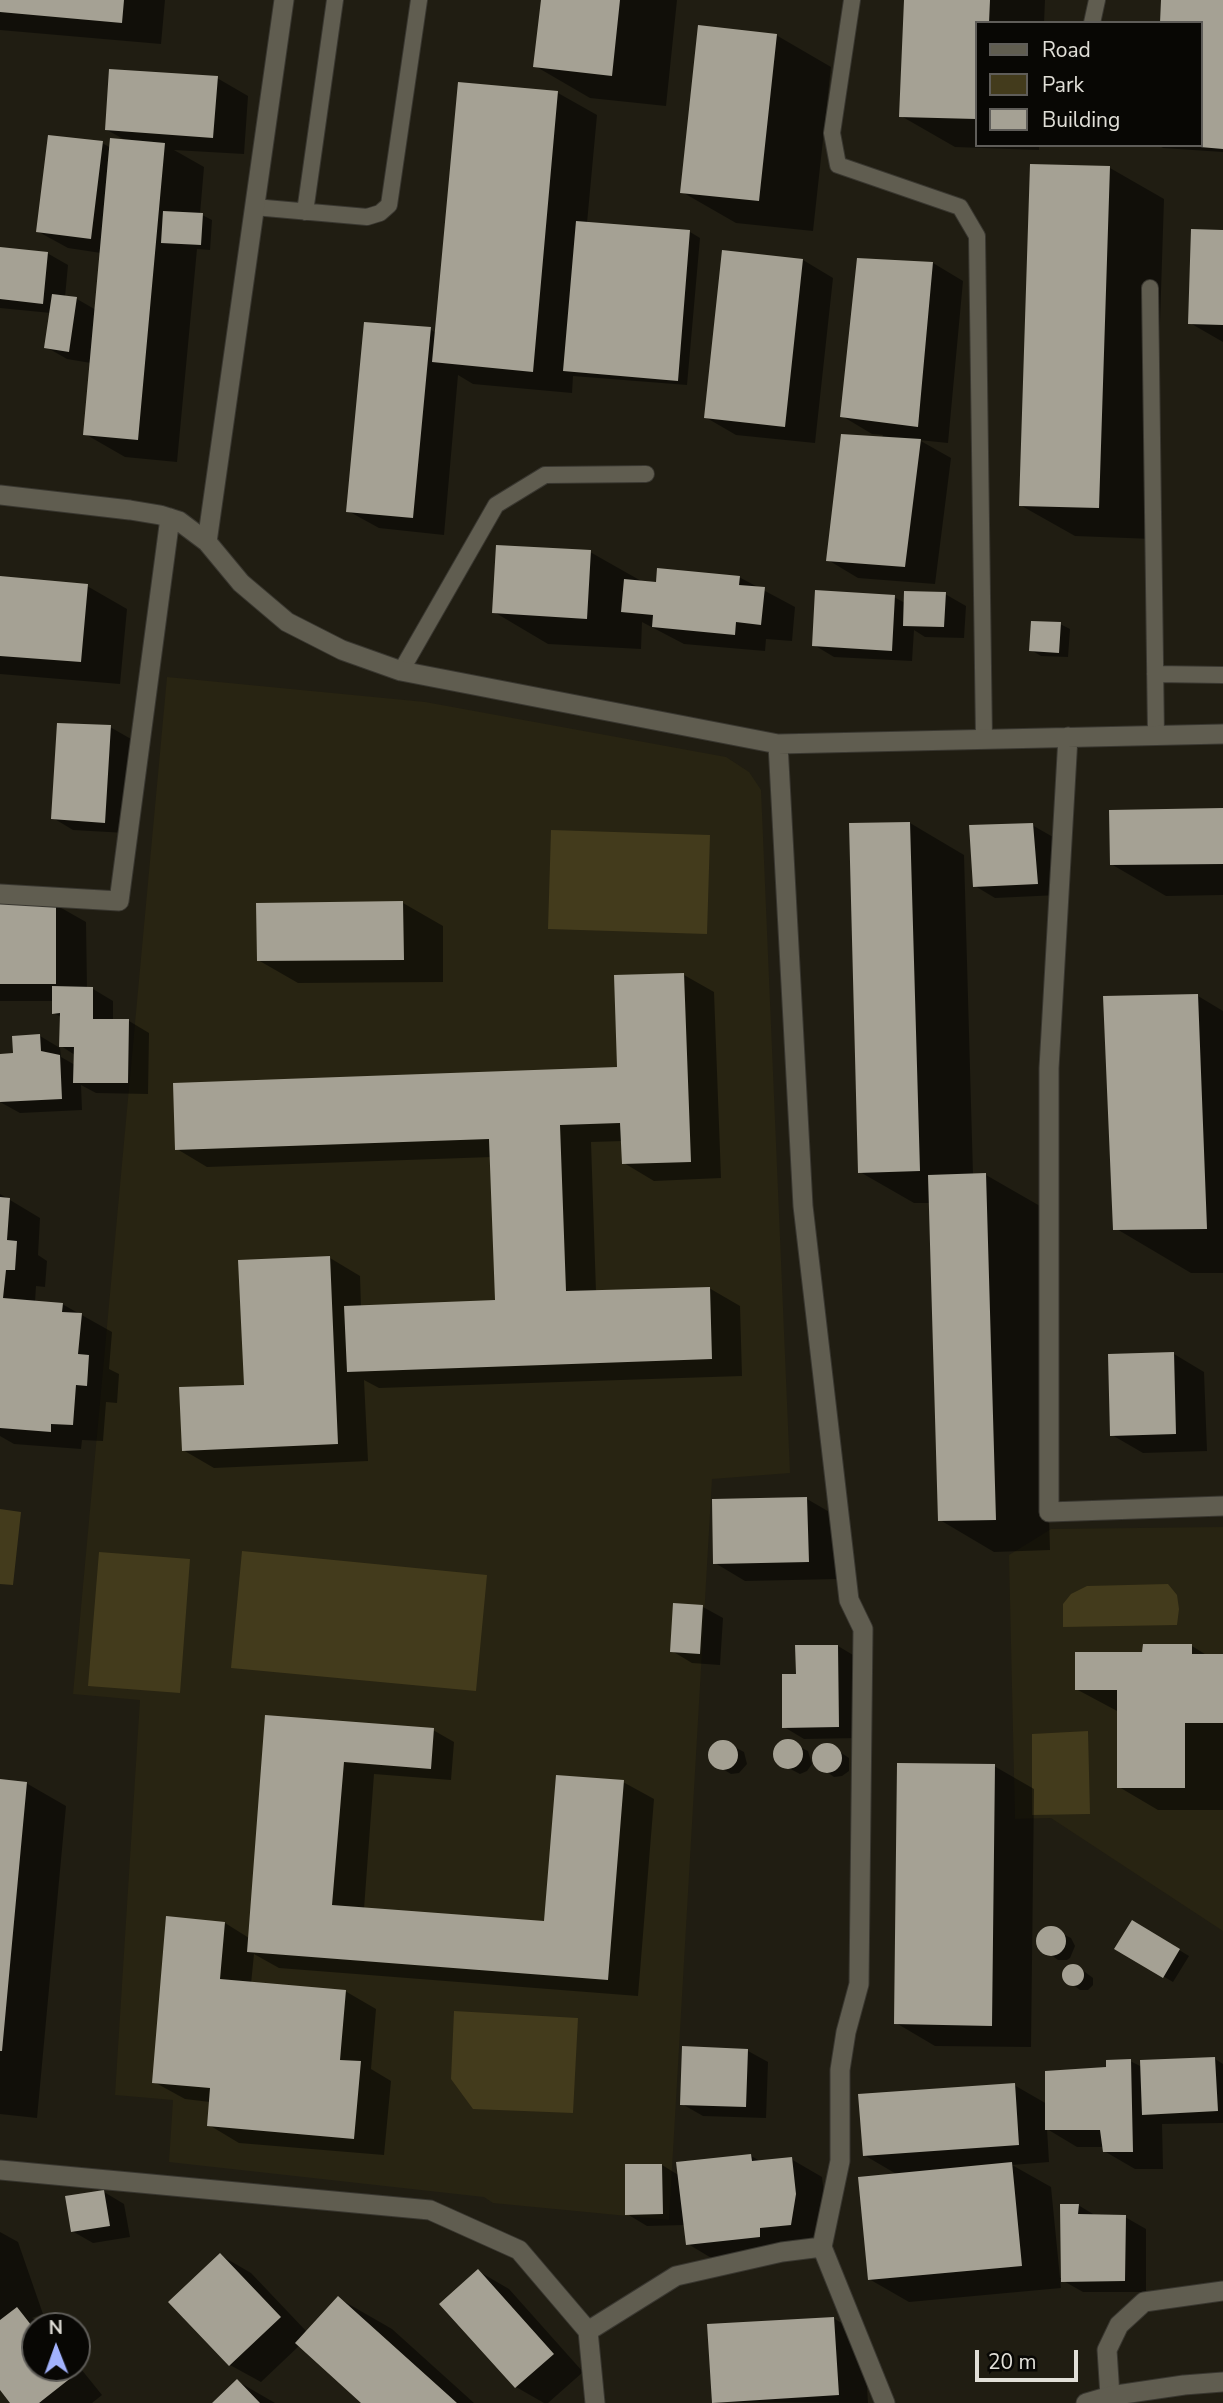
<!DOCTYPE html>
<html>
<head>
<meta charset="utf-8">
<style>
	body { margin:0 }
	#map { position:relative; width:1223px; height:2403px; overflow:hidden; background:#201d12; font-family:"Nunito Sans",sans-serif }
	canvas { display:block }
	.legend { position:absolute; left:975px; top:21px; width:228px; height:126px; box-sizing:border-box; background:#080704; border:2px solid #5f5d59; margin:0; padding:9px 12px; list-style:none; font-size:21px; color:#e1dfd8 }
	.legend li { display:flex; align-items:center; gap:14px; height:35px }
	.legend b { width:35px; border:2px solid #5f5d59 }
	.north { position:absolute; left:21px; top:2312px; width:70px; height:70px; box-sizing:border-box; background:#080704; border:2px solid #5f5d59; border-radius:50%; rotate:359deg; font-size:19px; font-weight:700; line-height:28px; text-align:center; color:#e1dfd8 }
	.north::after { content:''; display:block; margin:auto; width:24px; height:32px; background:#a2b2fd; clip-path:polygon(50% 0,100% 100%,50% 72%,0 100%) }
	.scale { position:absolute; left:975px; top:2350px; width:103px; height:32px; box-sizing:border-box; border:4px solid #e1dfd8; border-top:0; padding-left:9px; font-size:21px; line-height:24px; white-space:nowrap; color:#e1dfd8; -webkit-text-stroke:5px #080704; paint-order:stroke }
</style>
</head>
<body>
<div id="map">
<canvas width="1223" height="2403"></canvas>
<ul class="legend">
<li><b style="height:9px;background:#605d50"></b>Road</li>
<li><b style="height:19px;background:#433b1c"></b>Park</li>
<li><b style="height:19px;background:#a5a194"></b>Building</li>
</ul>
<div class="north">N</div>
<div class="scale">20 m</div>
</div>
<script>
const ctx = document.querySelector('canvas').getContext('2d');
ctx.lineJoin = 'round';
function fillPath(path, color) {
  ctx.fillStyle = color;
  ctx.fill(path, 'evenodd');
}
function poly(rows) {
  const path = new Path2D();
  for (const r of rows) {
    if (r.length === 3) {
      path.moveTo(r[0] + r[2], r[1]);
      path.arc(r[0], r[1], r[2], 0, 2 * Math.PI);
      continue;
    }
    path.moveTo(r[0], r[1]);
    for (let i = 2; i < r.length; i += 2) path.lineTo(r[i], r[i + 1]);
  }
  return path;
}
function strokePath(path, color, width, dash) {
  ctx.strokeStyle = color;
  ctx.lineWidth = width;
  ctx.lineCap = dash ? 'butt' : 'round';
  ctx.setLineDash(dash || []);
  ctx.stroke(path);
}
const built = poly([
	[167,677,425,702,726,757,749,772,761,790,790,1473,712,1479,669,2220,493,2203,484,2197,169,2162,173,2100,115,2095,140,1700,73,1694],
	[1223,1527,1223,1931,1051,1818,1015,1819,1009,1555,1051,1529]
]);
const green = poly([
	[551,830,710,835,707,934,548,929],
	[0,1509,21,1512,13,1585,0,1584],
	[242,1551,487,1575,476,1691,231,1668],
	[99,1552,190,1559,180,1693,88,1686],
	[1168,1584,1177,1595,1179,1609,1177,1625,1063,1627,1063,1604,1071,1594,1087,1586],
	[1088,1731,1090,1814,1032,1815,1032,1734],
	[454,2011,578,2018,573,2113,473,2109,451,2079]
]);
const shadow = poly([
	[0,0,165,0,161,44,0,30],
	[542,0,677,0,666,106,590,98,535,66],
	[906,0,1045,0,1044,23,976,23,976,145,1039,145,1039,150,955,147,901,116],
	[1163,0,1223,0,1223,152,1163,148,1158,145,1200,145,1200,23],
	[776,35,831,67,813,231,736,223,682,192],
	[217,78,248,96,244,154,174,150,204,167,200,214,212,220,210,250,197,249,177,462,125,457,85,434,91,363,67,359,46,347,51,313,0,308,0,249,47,253,68,265,65,297,77,299,96,310,101,253,68,248,37,231,102,143,111,148,127,141,107,130],
	[558,93,597,115,587,223,690,232,700,238,687,385,573,376,572,393,473,384,458,375,444,535,379,528,348,511,430,329,436,333],
	[1110,168,1164,199,1153,539,1075,536,1020,505],
	[1223,231,1223,342,1190,323],
	[803,260,833,278,815,443,736,435,705,417],
	[933,263,963,281,948,443,919,440,951,458,935,584,858,578,828,560,883,435,872,434,842,416],
	[590,552,643,582,657,584,739,577,795,607,792,641,766,639,765,651,684,644,642,622,641,649,548,644,494,612],
	[0,578,87,586,127,609,120,684,0,674],
	[945,594,966,606,964,638,925,637,914,630,912,661,834,657,814,645,894,597,905,603],
	[1060,624,1070,629,1068,657,1041,656,1031,650],
	[110,727,131,739,126,833,73,830,53,818],
	[1223,810,1223,895,1166,896,1111,864],
	[910,823,964,855,973,1175,986,1175,1040,1206,1050,1550,994,1552,940,1520,931,1203,914,1203,860,1172],
	[1032,825,1053,837,1058,895,995,898,975,886],
	[403,903,443,926,443,982,298,983,258,960],
	[0,905,56,905,86,922,87,989,93,989,113,1001,113,1021,129,1021,149,1033,148,1094,96,1093,81,1085,82,1110,20,1113,0,1102,0,1056,15,1055,40,1036,60,1048,61,1057,75,1065,75,1055,61,1046,61,1017,54,1013,54,1001,0,1001],
	[684,975,714,992,721,1178,654,1181,624,1163,623,1141,591,1142,596,1292,709,1288,740,1306,742,1376,379,1388,364,1380,368,1461,214,1468,183,1450,245,1386,330,1258,360,1276,361,1307,496,1302,492,1157,207,1167,177,1149,619,1069],
	[1198,996,1223,1011,1223,1273,1191,1273,1115,1228],
	[0,1194,40,1218,38,1255,47,1261,45,1287,36,1286,35,1302,62,1304,112,1332,109,1369,119,1374,117,1403,106,1402,103,1441,82,1440,81,1449,14,1444,0,1436],
	[1174,1354,1204,1372,1207,1451,1143,1453,1112,1435],
	[807,1499,838,1517,839,1579,745,1581,715,1563],
	[703,1607,723,1618,720,1665,692,1663,672,1651],
	[838,1646,858,1658,859,1738,804,1739,784,1727,798,1676],
	[1192,1646,1208,1656,1223,1656,1223,1810,1158,1810,1119,1787,1119,1712,1076,1689,1144,1654],
	[267,1717,433,1730,454,1742,451,1780,374,1774,364,1909,546,1923,623,1782,654,1799,638,1996,279,1968,254,1954,251,1984,345,1991,376,2009,371,2069,391,2081,384,2155,239,2143,209,2125,210,2102,185,2099,154,2082,225,1923,249,1938],
	[725,1742,744,1752,747,1764,739,1773,731,1774,713,1763,711,1750,716,1744],
	[789,1742,808,1751,812,1764,807,1771,800,1774,777,1762,775,1754,781,1743],
	[828,1744,849,1758,849,1771,842,1776,834,1777,814,1762,814,1753,820,1746],
	[994,1766,1034,1789,1031,2047,935,2046,896,2023],
	[0,1781,26,1783,66,1806,37,2118,0,2114],
	[1133,1922,1189,1956,1173,1982,1117,1949],
	[1052,1929,1071,1938,1075,1946,1070,1958,1067,1960,1058,1960,1038,1945,1038,1937,1044,1930],
	[1070,1966,1077,1966,1093,1978,1093,1985,1088,1990,1080,1990,1064,1978,1064,1971],
	[748,2051,768,2062,766,2118,703,2116,682,2104],
	[1215,2059,1223,2064,1223,2123,1162,2124,1163,2169,1135,2169,1104,2151,1104,2147,1077,2147,1047,2129,1049,2162,1012,2165,1051,2187,1060,2278,1062,2278,1078,2205,1098,2217,1125,2217,1146,2229,1146,2292,1083,2292,1060,2279,1061,2288,909,2302,869,2279,898,2175,864,2155,1014,2085,1047,2104,1108,2069,1130,2061,1142,2067],
	[751,2156,762,2162,791,2159,822,2177,826,2212,822,2241,718,2262,688,2244,685,2225,647,2226,627,2214,662,2165,680,2176],
	[104,2192,124,2204,130,2237,93,2243,72,2231],
	[0,2232,18,2242,43,2314,32,2318,46,2326,35,2326,35,2368,77,2368,77,2364,102,2395,92,2403,12,2403,0,2388],
	[220,2255,251,2273,307,2332,338,2298,392,2329,474,2403,364,2403,300,2345,261,2382,230,2365],
	[478,2271,509,2289,583,2372,548,2403,544,2403,516,2387,442,2304],
	[833,2318,864,2336,868,2403,713,2402],
	[237,2381,275,2403,214,2403]
]);
const building = poly([
	[0,0,124,0,122,23,0,12],
	[541,0,620,0,612,76,533,67],
	[904,0,990,0,989,23,976,23,976,119,899,117],
	[1161,0,1223,0,1223,149,1200,147,1200,23,1160,23],
	[698,25,777,34,759,201,680,193],
	[109,69,218,76,213,138,105,130],
	[458,82,558,91,533,372,432,362],
	[48,135,103,141,91,239,36,232],
	[110,138,165,143,138,440,83,435],
	[1030,164,1110,166,1099,508,1019,506],
	[163,211,203,213,201,245,161,243],
	[576,221,690,230,678,381,563,371],
	[1191,229,1223,230,1223,325,1188,324],
	[0,247,48,252,43,304,0,299],
	[722,250,803,259,785,427,704,418],
	[857,258,933,262,918,427,840,417],
	[52,294,77,297,69,352,44,348],
	[364,322,431,327,413,518,346,512],
	[841,434,921,439,905,567,826,561],
	[496,545,591,550,587,619,492,613],
	[657,568,740,576,739,585,765,587,761,625,736,622,735,635,652,627,653,615,621,612,624,579,656,582],
	[0,576,88,584,81,662,0,656],
	[815,590,895,595,892,651,812,646],
	[904,591,946,592,944,627,903,626],
	[1031,621,1061,622,1059,653,1029,651],
	[57,723,111,725,105,823,51,819],
	[1223,808,1223,864,1110,865,1109,810],
	[910,822,920,1171,858,1173,849,823],
	[1033,823,1038,884,973,887,969,825],
	[403,901,404,960,257,961,256,903],
	[0,903,56,903,56,984,0,984],
	[684,973,691,1162,622,1164,620,1123,560,1125,566,1291,710,1287,712,1359,347,1372,344,1306,495,1300,489,1139,175,1150,173,1083,617,1067,614,975],
	[52,986,93,987,93,1019,129,1019,128,1083,73,1083,74,1047,59,1047,60,1013,52,1014],
	[1198,994,1207,1229,1113,1230,1103,996],
	[40,1034,41,1051,60,1055,62,1099,0,1102,0,1054,13,1053,12,1036],
	[986,1173,996,1520,938,1521,928,1175],
	[0,1197,10,1198,7,1240,17,1241,15,1270,6,1270,3,1298,63,1303,62,1312,82,1313,78,1354,89,1355,87,1386,76,1385,73,1425,51,1424,51,1432,0,1428],
	[330,1256,338,1444,182,1451,179,1387,244,1385,238,1260],
	[1174,1352,1176,1434,1110,1436,1108,1354],
	[807,1497,809,1562,713,1564,712,1499],
	[673,1603,703,1605,700,1654,670,1652],
	[1143,1644,1192,1644,1192,1654,1223,1654,1223,1723,1185,1723,1185,1788,1117,1788,1117,1690,1075,1690,1075,1652,1142,1652],
	[795,1645,838,1645,839,1727,782,1728,782,1674,796,1674],
	[265,1715,434,1728,431,1769,344,1762,332,1905,544,1921,556,1775,624,1780,608,1980,247,1952],
	[788,1754,15],
	[723,1755,15],
	[827,1758,15],
	[897,1763,995,1764,992,2026,894,2024],
	[0,1779,27,1782,2,2051,0,2051],
	[166,1916,225,1922,220,1979,346,1990,340,2060,361,2061,354,2139,207,2126,210,2088,152,2083],
	[1132,1920,1180,1949,1163,1978,1114,1949],
	[1051,1941,15],
	[1073,1975,11],
	[682,2046,748,2049,746,2107,680,2105],
	[1215,2057,1218,2111,1142,2115,1140,2060],
	[1131,2059,1133,2152,1103,2152,1100,2130,1045,2130,1045,2071,1106,2067,1106,2060],
	[1015,2083,1019,2145,863,2156,858,2094],
	[751,2154,752,2161,792,2157,796,2194,791,2225,760,2228,760,2237,686,2245,676,2162],
	[1012,2162,1022,2266,868,2280,858,2177],
	[625,2164,662,2164,663,2214,625,2215],
	[104,2190,110,2226,71,2232,65,2196],
	[1060,2204,1079,2204,1078,2214,1126,2215,1125,2281,1061,2282],
	[220,2253,281,2317,229,2366,168,2302],
	[478,2269,554,2354,515,2388,439,2304],
	[338,2296,457,2403,361,2403,295,2343],
	[17,2307,35,2330,35,2368,65,2368,72,2377,39,2403,10,2403,0,2390,0,2320],
	[834,2317,839,2395,712,2403,707,2324],
	[237,2379,260,2403,212,2403]
]);
const service = poly([
	[852,0,832,133,838,165,960,207,977,236,984,739],
	[1092,23,1097,0],
	[254,207,367,217,380,213,389,205,419,0],
	[305,212,335,0],
	[1150,288,1156,736],
	[401,671,496,505,545,475,646,474],
	[1155,674,1223,675]
]);
const minor = poly([
	[0,495,130,510,160,515,179,521,207,542,241,583,287,622,342,650,401,671,778,744,1223,734],
	[207,542,284,0],
	[1068,737,1049,1068,1049,1512,1223,1506],
	[0,894,119,901,170,518],
	[0,2170,430,2210,519,2250,588,2331,595,2403],
	[822,2247,885,2403],
	[588,2331,676,2276,782,2252,822,2247,840,2161,840,2070,846,2032,859,1984,863,1629,849,1600,803,1206,778,744],
	[1110,2396,1107,2350,1119,2325,1144,2302,1223,2291]
]);
const secondary = poly([
	[1086,2403,1110,2396,1184,2385,1223,2382]
]);
fillPath(built, '#282412');
fillPath(green, '#433b1c');
fillPath(shadow, '#0007');
fillPath(building, '#a5a194');
strokePath(service, '#393730', 18);
strokePath(minor, '#393730', 21);
strokePath(secondary, '#393730', 21);
strokePath(service, '#605d50', 16);
strokePath(minor, '#605d50', 19);
strokePath(secondary, '#605d50', 19);
</script>
</body>
</html>
